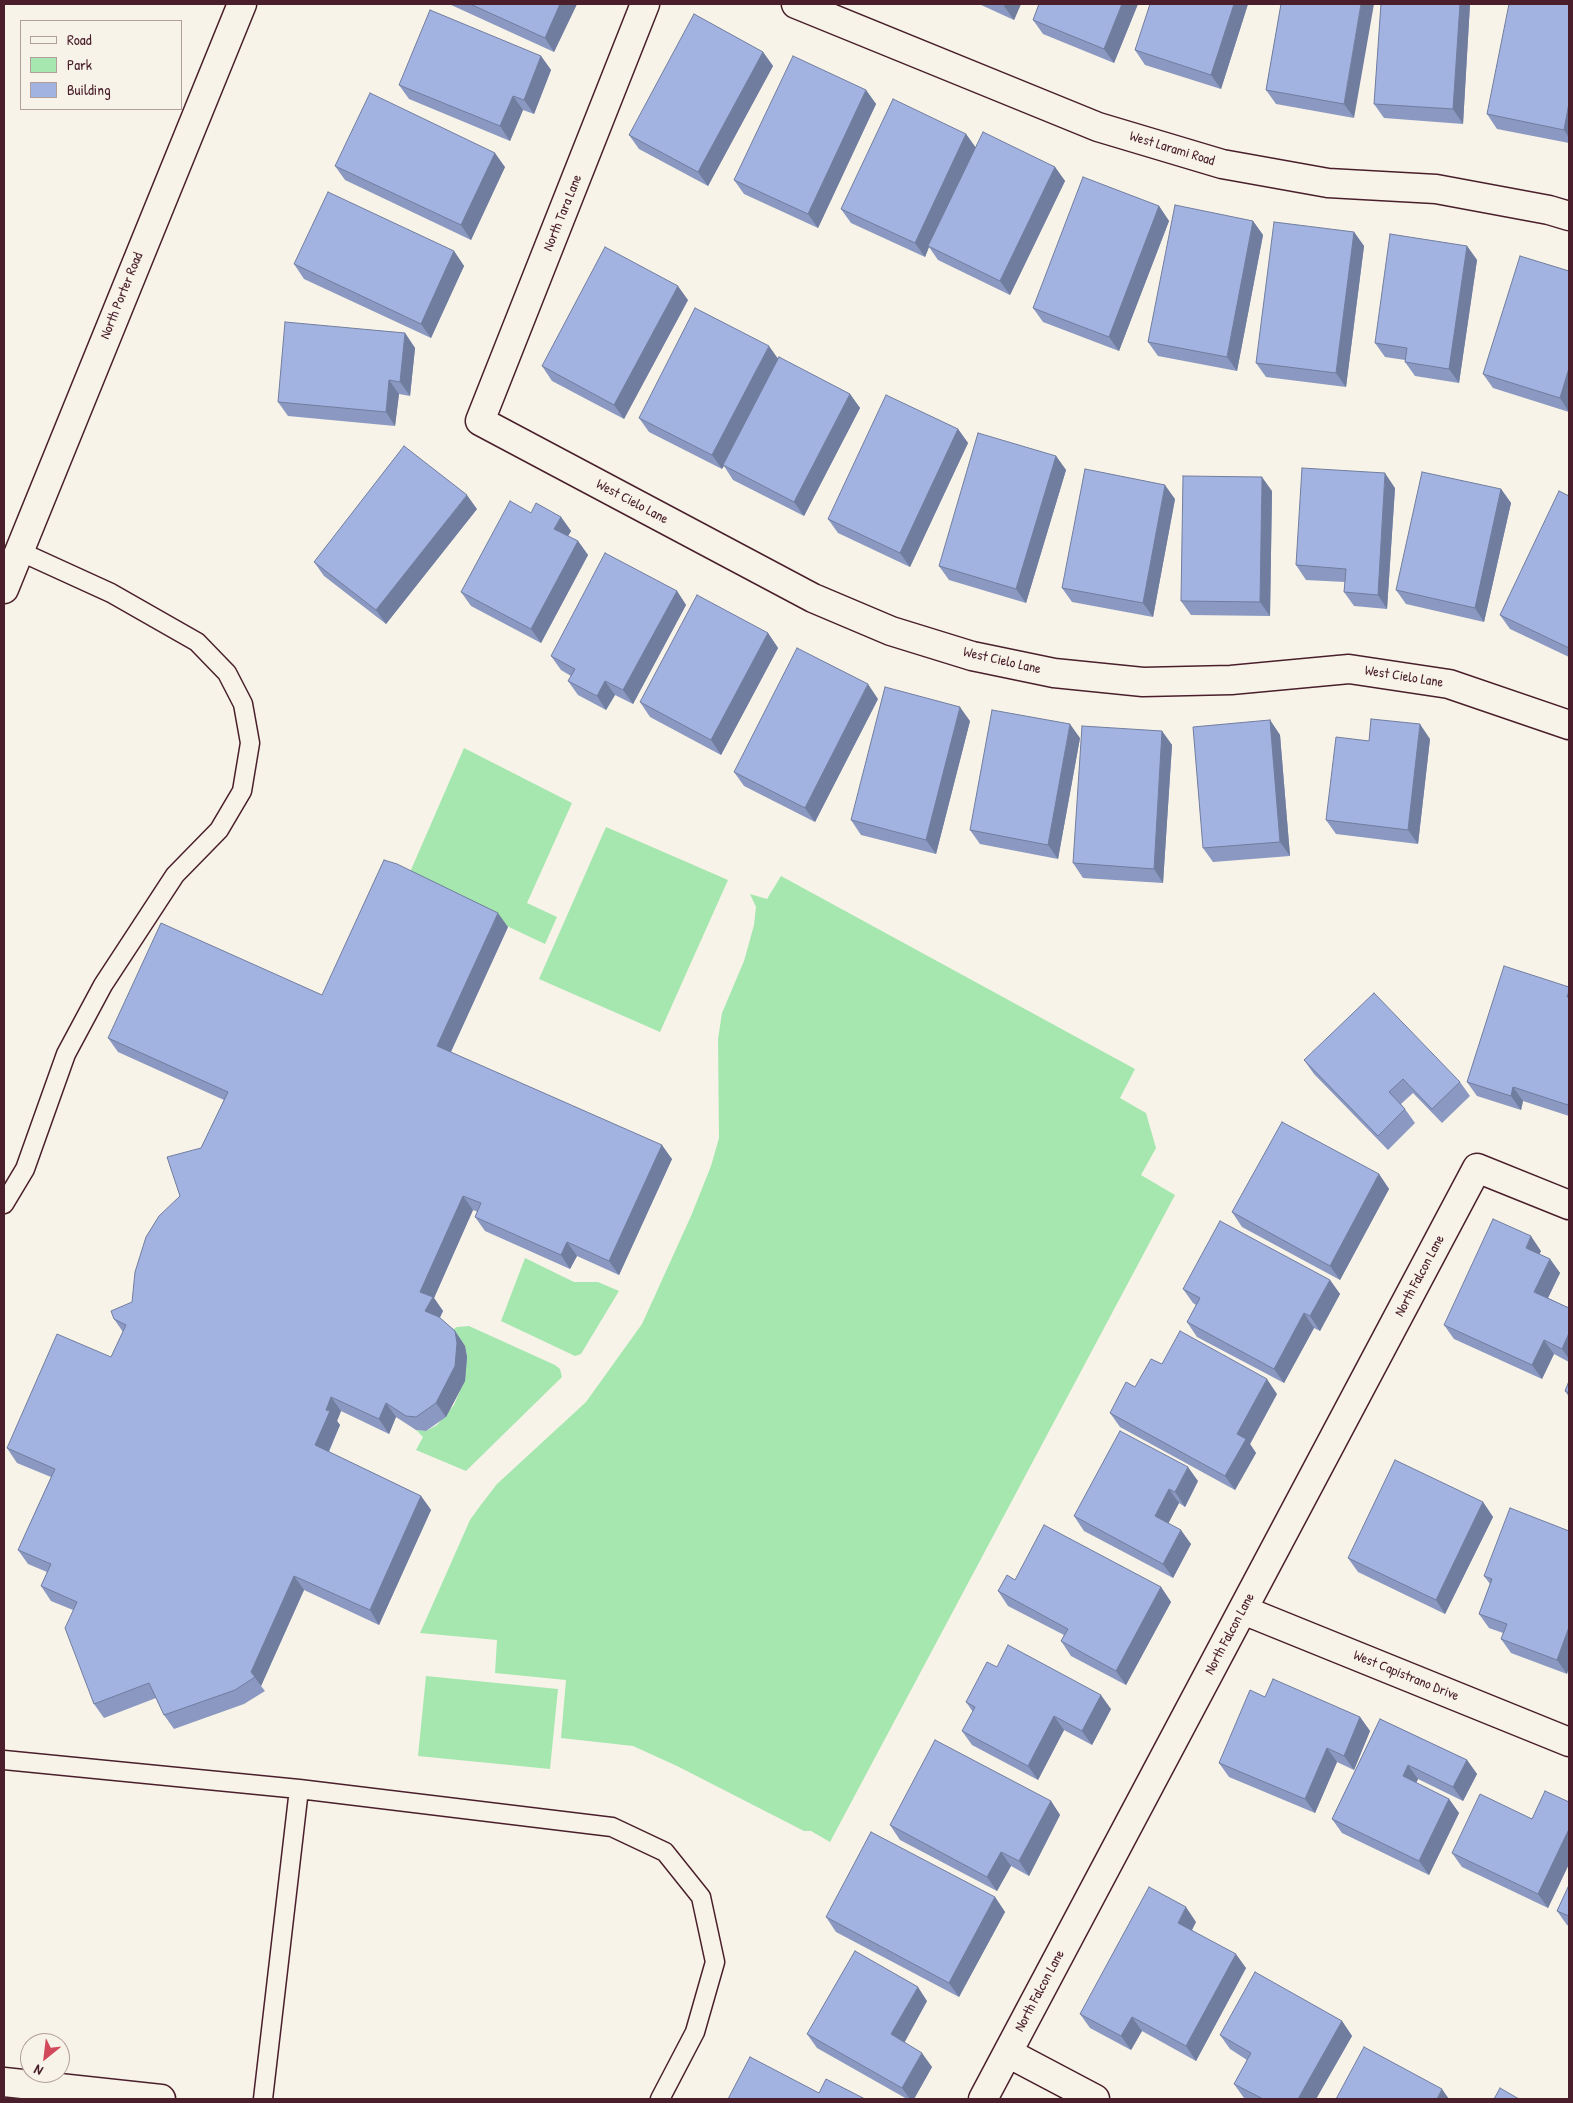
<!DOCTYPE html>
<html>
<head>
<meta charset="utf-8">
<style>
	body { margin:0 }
	#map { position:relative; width:1573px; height:2103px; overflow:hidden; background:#f7f3e8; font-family:"Patrick Hand",sans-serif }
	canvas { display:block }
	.frame { position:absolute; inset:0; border:5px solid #4a1f2b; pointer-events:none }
	.legend { position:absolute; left:20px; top:20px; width:162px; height:90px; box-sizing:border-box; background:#f7f3e8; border:1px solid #b29e9c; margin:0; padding:6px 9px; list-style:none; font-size:15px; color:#4a1f2b }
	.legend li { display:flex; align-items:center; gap:10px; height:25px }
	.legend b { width:25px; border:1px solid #b29e9c }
	.north { position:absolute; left:20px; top:2033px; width:50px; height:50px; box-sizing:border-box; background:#f7f3e8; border:1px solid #b29e9c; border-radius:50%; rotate:209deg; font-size:14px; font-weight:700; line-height:20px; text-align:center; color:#4a1f2b }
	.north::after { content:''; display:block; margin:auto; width:18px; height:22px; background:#d1495b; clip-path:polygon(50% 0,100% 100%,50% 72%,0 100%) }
</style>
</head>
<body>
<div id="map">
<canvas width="1573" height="2103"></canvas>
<div class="frame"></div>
<ul class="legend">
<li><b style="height:6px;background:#f7f3e8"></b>Road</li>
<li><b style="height:14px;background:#a6e7b0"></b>Park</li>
<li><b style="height:14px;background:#a2b2e1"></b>Building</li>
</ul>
<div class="north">N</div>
</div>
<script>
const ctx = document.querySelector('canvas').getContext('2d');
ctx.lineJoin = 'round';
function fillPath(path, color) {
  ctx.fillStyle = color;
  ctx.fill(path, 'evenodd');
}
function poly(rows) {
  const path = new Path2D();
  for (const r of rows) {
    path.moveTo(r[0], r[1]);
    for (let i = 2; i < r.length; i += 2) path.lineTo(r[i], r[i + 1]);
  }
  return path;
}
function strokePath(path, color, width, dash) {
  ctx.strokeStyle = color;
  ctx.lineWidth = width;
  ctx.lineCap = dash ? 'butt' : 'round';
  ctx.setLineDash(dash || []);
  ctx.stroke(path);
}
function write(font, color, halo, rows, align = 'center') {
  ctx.font = font + ' "Patrick Hand",sans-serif';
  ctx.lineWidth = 4;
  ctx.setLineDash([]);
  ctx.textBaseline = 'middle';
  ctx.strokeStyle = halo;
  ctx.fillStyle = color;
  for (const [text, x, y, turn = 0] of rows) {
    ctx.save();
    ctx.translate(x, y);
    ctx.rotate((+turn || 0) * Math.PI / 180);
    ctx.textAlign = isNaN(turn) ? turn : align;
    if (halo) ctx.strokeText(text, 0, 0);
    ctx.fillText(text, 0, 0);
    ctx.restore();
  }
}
const green = poly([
	[464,748,572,803,527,903,557,917,545,944,407,879],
	[606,827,728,880,660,1032,539,979],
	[781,876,1135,1069,1120,1098,1146,1113,1156,1148,1141,1175,1175,1195,830,1842,811,1831,804,1831,677,1766,633,1746,561,1738,566,1680,495,1673,497,1640,420,1633,470,1520,480,1506,497,1484,586,1402,642,1324,691,1216,711,1166,719,1138,718,1039,722,1013,744,961,754,925,756,907,750,894,767,899],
	[525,1258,574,1282,598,1282,619,1291,581,1354,575,1356,501,1321],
	[469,1326,555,1365,560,1369,562,1377,466,1471,416,1450,423,1437,416,1430,426,1431,437,1425,454,1405,464,1381,467,1357,465,1346,449,1332,457,1327],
	[426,1676,558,1689,550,1769,418,1756]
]);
const service = poly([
	[4,1204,25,1169,66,1054,103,985,175,875,219,830,242,791,250,743,243,704,227,673,197,642,111,593,19,551],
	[4,1760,299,1789,612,1827,665,1852,701,1897,715,1962,695,2032,660,2099],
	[263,2099,299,1789]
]);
const minor = poly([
	[645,4,480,421,813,598,891,631,972,656,1054,673,1143,682,1231,680,1349,669,1449,684,1569,725],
	[796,4,1098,127,1222,164,1328,183,1436,189,1549,210,1569,216],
	[1243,1610,1569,1742],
	[1008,2053,1095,2099],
	[4,2082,161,2099],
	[983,2099,1477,1168,1569,1205]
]);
const tertiary = poly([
	[4,589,242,4]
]);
const wall = poly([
	[449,4,577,4,554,52],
	[979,4,1021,4,1014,20],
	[1039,4,1138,4,1114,63,1043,34,1033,20],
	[1248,4,1221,89,1145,65,1135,50],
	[1281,4,1354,118,1276,104,1266,90],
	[1381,4,1470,4,1463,124,1384,118,1374,104],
	[1569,4,1569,143,1497,129,1487,114],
	[763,52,773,66,708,186,639,149,629,135],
	[541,56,551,70,534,114,523,110,510,141,409,99,399,85],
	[866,90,876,104,818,228,744,194,734,180],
	[966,134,976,148,1055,167,1065,181,1010,295,938,260,929,247,925,257,851,223,841,209],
	[335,166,505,167,471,240,345,180],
	[1159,206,1169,221,1119,351,1043,322,1033,308],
	[1253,221,1263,235,1237,371,1158,356,1148,342],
	[1354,232,1364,246,1346,387,1266,377,1256,363],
	[1467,246,1477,260,1459,383,1415,376,1405,362,1405,360,1385,357,1375,343],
	[454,251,464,266,431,338,304,279,294,264],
	[1569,271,1569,412,1493,388,1483,374],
	[688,300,624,419,552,381,542,366],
	[405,333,415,348,410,396,399,394,395,426,288,416,278,402],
	[778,359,850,394,860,408,804,516,733,480,724,466,722,469,649,432,639,418],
	[958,429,968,443,910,567,838,533,828,519],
	[1056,456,1066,470,1026,603,949,580,939,566],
	[1395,488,1387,609,1354,606,1344,592,1345,582,1306,580,1296,565],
	[1501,489,1511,503,1484,622,1406,604,1396,590],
	[1272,491,1270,616,1191,615,1181,601],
	[1569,496,1569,657,1510,629,1500,615],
	[1175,499,1153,617,1072,602,1062,588],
	[477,509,386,624,324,576,314,562],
	[531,513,561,517,571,531,568,536,578,541,588,555,541,643,471,606,461,592],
	[677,591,686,605,633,704,615,695,606,710,578,695,568,681,571,676,561,670,551,656],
	[768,633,778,648,721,755,650,717,640,702],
	[878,699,815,822,744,786,734,772],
	[1270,720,1280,735,1290,856,1213,862,1203,848],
	[970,721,936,854,861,835,851,820],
	[1162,731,1172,745,1163,883,1083,878,1073,863],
	[1080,738,1058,859,980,844,970,830],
	[1430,739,1418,844,1336,834,1326,820,1369,741],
	[508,927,451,1052,672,1159,619,1275,577,1256,570,1269,485,1231,475,1217,478,1212,473,1210,434,1298,443,1311,440,1318,455,1331,465,1346,467,1357,465,1381,446,1417,426,1431,416,1430,396,1417,389,1434,341,1411,337,1421,340,1425,329,1452,421,1496,431,1510,379,1625,304,1590,261,1686,265,1691,244,1704,174,1729,164,1715,156,1698,104,1718,94,1704,73,1610,51,1601,41,1586,47,1572,28,1564,18,1550,51,1477,17,1463,7,1448,111,1357,123,1332,114,1319,132,1302,201,1148,224,1100,118,1052,108,1038,322,995],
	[1569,987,1569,1116,1523,1101,1521,1110,1477,1096,1467,1082],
	[1304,1060,1460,1082,1470,1096,1442,1123,1413,1093,1401,1104,1405,1109,1415,1123,1388,1150,1314,1074],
	[1379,1174,1389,1189,1340,1280,1242,1227,1232,1212],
	[1541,1251,1539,1254,1550,1259,1560,1273,1548,1298,1569,1308,1569,1362,1554,1354,1542,1379,1454,1339,1444,1325],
	[1330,1280,1340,1294,1320,1331,1314,1328,1284,1383,1197,1337,1187,1322,1196,1305,1193,1303,1183,1289],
	[1162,1364,1277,1394,1250,1444,1256,1453,1235,1490,1120,1427,1110,1413,1135,1387],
	[1569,1381,1569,1397,1565,1391],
	[1198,1481,1185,1507,1179,1503,1168,1523,1191,1544,1173,1578,1084,1531,1074,1516],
	[1483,1502,1493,1517,1445,1614,1358,1572,1348,1558],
	[1569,1531,1569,1667,1567,1674,1511,1653,1501,1639,1503,1633,1489,1628,1479,1614,1490,1584,1484,1576],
	[1015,1580,1161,1587,1171,1602,1126,1685,1071,1656,1061,1641,1064,1635,1008,1606,998,1591],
	[997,1667,1111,1709,1092,1745,1064,1730,1038,1780,972,1745,962,1731,973,1712,966,1702],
	[1265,1697,1360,1717,1370,1731,1354,1770,1337,1762,1315,1813,1229,1777,1219,1763],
	[1380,1719,1467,1760,1477,1774,1463,1801,1418,1779,1416,1783,1449,1799,1459,1813,1429,1875,1342,1833,1332,1819],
	[1051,1801,1060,1815,1029,1876,1011,1866,997,1891,900,1840,890,1825],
	[1569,1802,1569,1864,1548,1908,1462,1867,1452,1853],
	[1569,1885,1569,1926,1567,1925,1557,1911],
	[995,1897,1005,1912,959,1997,836,1932,826,1917],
	[1196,1922,1192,1930,1246,1968,1196,2061,1142,2031,1131,2050,1090,2028,1080,2014],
	[927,2001,904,2042,932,2067,914,2099,907,2099,817,2048,807,2034],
	[1342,2021,1352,2036,1316,2099,1247,2099,1244,2098,1234,2084,1247,2060,1230,2049,1220,2035]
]);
const shadedWall = poly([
	[560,4,577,4,554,52,545,38],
	[1005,4,1021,4,1014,20,1004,6],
	[1122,4,1138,4,1114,63,1104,49],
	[1234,4,1248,4,1221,89,1211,75],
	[1361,4,1374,4,1354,118,1344,104],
	[1460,4,1470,4,1463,124,1453,109],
	[763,52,773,66,708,186,698,172],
	[541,56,551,70,534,114,524,100],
	[866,90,876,104,818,228,808,214],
	[513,96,523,110,510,141,500,126],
	[1569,103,1569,138,1564,130],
	[966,134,976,148,928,246,929,247,925,257,915,243],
	[495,153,505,167,471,240,461,225],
	[1055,167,1065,181,1010,295,1000,281],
	[1159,206,1169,221,1119,351,1109,337],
	[1253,221,1263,235,1237,371,1227,357],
	[1354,232,1364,246,1346,387,1336,373],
	[1467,246,1477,260,1459,383,1449,369],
	[454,251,464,266,431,338,421,324],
	[678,286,688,300,624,419,614,405],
	[405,333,415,348,410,396,400,382],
	[769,346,779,360,722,469,712,455],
	[1569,368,1569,412,1560,398],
	[389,380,399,394,395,426,386,412],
	[850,394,860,408,804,516,794,502],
	[958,429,968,443,910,567,900,553],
	[1056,456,1066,470,1026,603,1016,589],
	[1385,473,1395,488,1387,609,1378,595],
	[1262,477,1272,491,1270,616,1260,602],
	[1165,485,1175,499,1153,617,1143,603],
	[1501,489,1511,503,1484,622,1475,608],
	[467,495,477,509,386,624,376,610],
	[561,517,571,531,564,543,554,529],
	[578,541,588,555,541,643,531,629],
	[677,591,686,605,633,704,623,690],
	[768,633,778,648,721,755,711,740],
	[605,681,615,695,606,710,597,696],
	[868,684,878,699,815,822,805,808],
	[960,707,970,721,936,854,926,840],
	[1270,720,1280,735,1290,856,1280,842],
	[1070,724,1080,738,1058,859,1048,845],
	[1420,724,1430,739,1418,844,1408,830],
	[1162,731,1172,745,1163,883,1154,869],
	[498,913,508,927,447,1060,437,1046],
	[1513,1087,1523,1101,1521,1110,1511,1096],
	[662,1145,672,1159,619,1275,609,1261],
	[1379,1174,1389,1189,1340,1280,1330,1266],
	[463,1196,473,1210,434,1298,443,1311,435,1326,425,1311,420,1292],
	[1531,1236,1541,1251,1536,1262,1526,1248],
	[567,1242,577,1256,570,1269,561,1255],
	[1550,1259,1560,1273,1544,1306,1534,1292],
	[1330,1280,1340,1294,1320,1331,1310,1316],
	[1304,1313,1314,1328,1284,1383,1274,1369],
	[455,1331,465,1346,467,1357,465,1381,446,1417,436,1403],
	[1569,1333,1569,1359,1562,1349],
	[1544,1340,1554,1354,1542,1379,1532,1365],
	[1267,1379,1277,1394,1250,1444,1256,1453,1235,1490,1225,1476,1237,1434],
	[331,1397,341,1411,337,1421,340,1425,325,1459,315,1445,326,1410],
	[386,1403,396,1417,389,1434,379,1419],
	[1188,1467,1198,1481,1185,1507,1175,1492],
	[1169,1489,1179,1503,1165,1530,1155,1516],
	[421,1496,431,1510,379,1625,370,1610],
	[1483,1502,1493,1517,1445,1614,1436,1600],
	[1181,1530,1191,1544,1173,1578,1163,1564],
	[294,1576,304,1590,261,1686,251,1672],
	[1161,1587,1171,1602,1126,1685,1116,1671],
	[1569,1627,1569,1667,1567,1674,1557,1660],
	[1101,1695,1111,1709,1092,1745,1082,1731],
	[1054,1716,1064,1730,1038,1780,1028,1766],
	[1360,1717,1370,1731,1354,1770,1344,1756],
	[1327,1748,1337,1762,1315,1813,1305,1799],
	[1467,1760,1477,1774,1463,1801,1453,1787],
	[1408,1765,1418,1779,1413,1790,1403,1776],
	[1449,1799,1459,1813,1429,1875,1419,1861],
	[1051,1801,1060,1815,1029,1876,1019,1861],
	[1569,1829,1569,1864,1548,1908,1538,1894],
	[1001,1852,1011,1866,997,1891,987,1877],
	[995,1897,1005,1912,959,1997,949,1983],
	[1186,1907,1196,1922,1188,1937,1178,1923],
	[1236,1954,1246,1968,1196,2061,1186,2046],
	[918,1987,927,2001,901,2049,891,2034],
	[1132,2017,1142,2031,1131,2050,1121,2036],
	[1342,2021,1352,2036,1316,2099,1298,2099],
	[922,2053,932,2067,914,2099,910,2099,902,2088],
	[1442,2089,1449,2099,1437,2099]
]);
const building = poly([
	[470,4,560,4,545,38,470,4],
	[1039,4,1122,4,1104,49,1033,20,1039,4],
	[1150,4,1234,4,1211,75,1135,50,1150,4],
	[1281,4,1361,4,1344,104,1266,90,1281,4],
	[1381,4,1460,4,1453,109,1374,104,1381,4],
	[1509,4,1569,4,1569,103,1564,130,1487,114,1509,4],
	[430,10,541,56,524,100,513,96,500,126,399,85,430,10],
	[694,14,763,52,698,172,629,135,694,14],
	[793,56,866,90,808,214,734,180,793,56],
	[370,93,495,153,461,225,335,166,370,93],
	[893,99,966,134,915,243,841,209,893,99],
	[983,132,1055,167,1000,281,928,246,983,132],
	[1083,177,1159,206,1109,337,1033,308,1083,177],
	[328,192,454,251,421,324,294,264,328,192],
	[1175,205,1253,221,1227,357,1148,342,1175,205],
	[1274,222,1354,232,1336,373,1256,363,1274,222],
	[1390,234,1467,246,1449,369,1405,362,1407,348,1375,343,1390,234],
	[605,247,678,286,614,405,542,366,605,247],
	[1520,256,1569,271,1569,368,1560,398,1483,374,1520,256],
	[695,308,769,346,712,455,639,418,695,308],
	[285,322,405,333,400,382,389,380,386,412,278,402,285,322],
	[779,357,850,394,794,502,723,465,779,357],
	[886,395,958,429,900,553,828,519,886,395],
	[978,433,1056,456,1016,589,939,566,978,433],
	[404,446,467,495,376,610,314,562,404,446],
	[1302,468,1385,473,1378,595,1344,592,1346,569,1296,565,1302,468],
	[1085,469,1165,485,1143,603,1062,588,1085,469],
	[1422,472,1501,489,1475,608,1396,590,1422,472],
	[1183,476,1262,477,1260,602,1181,601,1183,476],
	[1559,491,1569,496,1569,648,1500,615,1559,491],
	[510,501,531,513,536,503,561,517,554,529,578,541,531,629,461,592,510,501],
	[605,553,677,591,623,690,605,681,597,696,568,681,575,669,551,656,605,553],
	[697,595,768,633,711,740,640,702,697,595],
	[797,648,868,684,805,808,734,772,797,648],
	[885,687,960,707,926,840,851,820,885,687],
	[992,710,1070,724,1048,845,970,830,992,710],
	[1371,719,1420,724,1408,830,1326,820,1336,737,1369,741,1371,719],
	[1270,720,1280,842,1203,848,1193,727,1270,720],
	[1082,726,1162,731,1154,869,1073,863,1082,726],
	[384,860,397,864,498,913,437,1046,662,1145,609,1261,567,1242,561,1255,475,1217,481,1203,463,1196,420,1292,433,1297,425,1311,439,1317,455,1331,457,1343,455,1366,436,1403,416,1417,406,1416,386,1403,379,1419,331,1397,326,1410,330,1411,315,1445,421,1496,370,1610,294,1576,251,1672,255,1677,235,1690,164,1715,149,1683,94,1704,65,1628,77,1602,41,1586,51,1564,18,1550,55,1469,7,1448,57,1334,111,1357,126,1325,114,1319,111,1311,132,1302,135,1272,146,1237,159,1216,180,1196,167,1157,201,1148,228,1092,108,1038,161,923,322,995,384,860],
	[1504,966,1569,987,1569,991,1567,997,1569,997,1569,1100,1568,1105,1513,1087,1511,1096,1467,1082,1504,966],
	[1374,993,1460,1082,1432,1109,1403,1079,1389,1092,1405,1109,1378,1136,1304,1060,1374,993],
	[1282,1122,1379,1174,1330,1266,1232,1212,1282,1122],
	[1493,1219,1531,1236,1526,1248,1550,1259,1534,1292,1569,1308,1569,1333,1562,1349,1544,1340,1532,1365,1444,1325,1493,1219],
	[1220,1221,1330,1280,1310,1316,1304,1313,1274,1369,1187,1322,1200,1298,1183,1289,1220,1221],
	[1180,1331,1267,1379,1237,1434,1246,1439,1225,1476,1110,1413,1126,1382,1135,1387,1151,1359,1162,1364,1180,1331],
	[1569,1381,1569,1393,1565,1391,1569,1381],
	[1120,1431,1188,1467,1175,1492,1169,1489,1155,1516,1181,1530,1163,1564,1074,1516,1120,1431],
	[1395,1460,1483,1502,1436,1600,1348,1558,1395,1460],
	[1510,1508,1569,1531,1569,1627,1557,1660,1501,1639,1507,1624,1479,1614,1492,1579,1484,1576,1510,1508],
	[1044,1525,1161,1587,1116,1671,1061,1641,1068,1629,998,1591,1007,1575,1015,1580,1044,1525],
	[1008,1645,1101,1695,1082,1731,1054,1716,1028,1766,962,1731,975,1707,966,1702,987,1662,997,1667,1008,1645],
	[1273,1679,1360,1717,1344,1756,1327,1748,1305,1799,1219,1763,1250,1690,1265,1697,1273,1679],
	[1380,1719,1467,1760,1453,1787,1408,1765,1403,1776,1449,1799,1419,1861,1332,1819,1380,1719],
	[935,1740,1051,1801,1019,1861,1001,1852,987,1877,890,1825,935,1740],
	[1545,1791,1569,1802,1569,1829,1538,1894,1452,1853,1480,1794,1532,1819,1545,1791],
	[871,1832,995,1897,949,1983,826,1917,871,1832],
	[1569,1885,1569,1916,1557,1911,1569,1885],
	[1149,1887,1186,1907,1178,1923,1236,1954,1186,2046,1132,2017,1121,2036,1080,2014,1149,1887],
	[855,1951,918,1987,891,2034,922,2053,902,2088,807,2034,855,1951],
	[1255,1972,1342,2021,1298,2099,1263,2099,1234,2084,1251,2053,1220,2035,1255,1972],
	[1364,2047,1442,2089,1437,2099,1336,2099,1364,2047],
	[750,2057,819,2093,826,2079,865,2099,728,2099,750,2057],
	[1500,2088,1519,2099,1494,2099,1500,2088]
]);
const streetNames = [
	["West Larami Road",1172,149,17],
	["North Tara Lane",563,213,-68],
	["North Porter Road",122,296,-68],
	["West Cielo Lane",632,502,28],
	["West Cielo Lane",1002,661,13],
	["West Cielo Lane",1404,677,9],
	["North Falcon Lane",1420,1276,-62],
	["North Falcon Lane",1230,1634,-62],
	["West Capistrano Drive",1406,1676,22],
	["North Falcon Lane",1040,1991,-62]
];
fillPath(green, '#a6e7b0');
strokePath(service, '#4a1f2b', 21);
strokePath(minor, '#4a1f2b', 31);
strokePath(tertiary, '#4a1f2b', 31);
strokePath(service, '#f7f3e8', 18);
strokePath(minor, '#f7f3e8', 28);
strokePath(tertiary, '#f7f3e8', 28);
fillPath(wall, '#8b99c2');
fillPath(shadedWall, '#717d9e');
fillPath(building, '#a2b2e1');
strokePath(building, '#717d9e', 1);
write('14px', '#4a1f2b', '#f7f3e8', streetNames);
</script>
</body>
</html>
